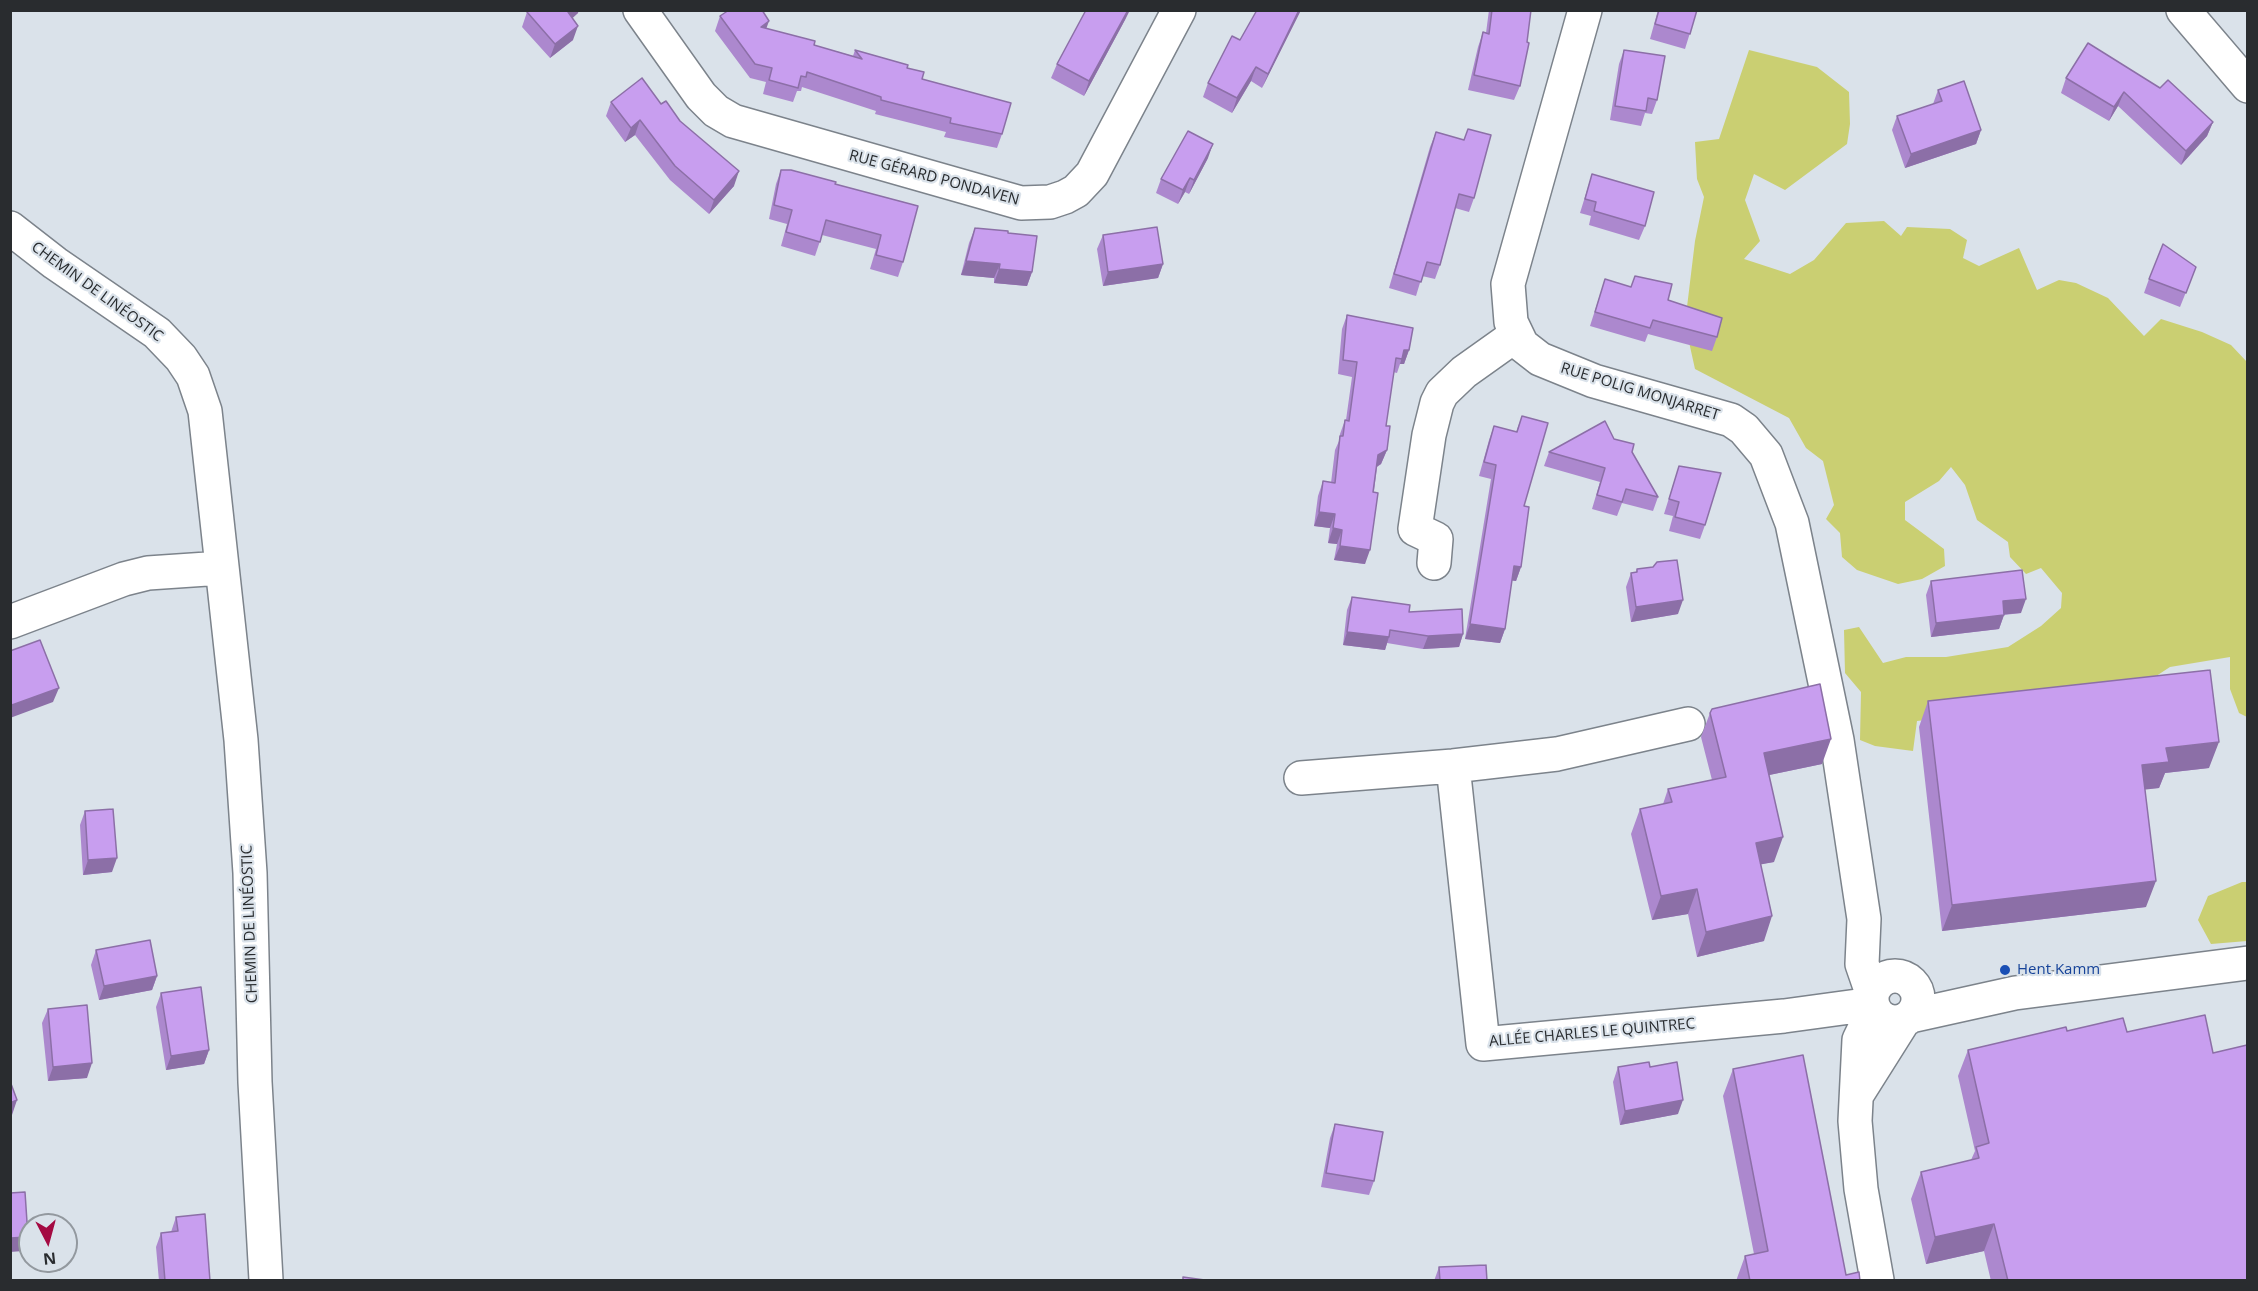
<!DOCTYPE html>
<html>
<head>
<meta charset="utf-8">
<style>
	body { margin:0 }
	#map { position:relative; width:2258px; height:1291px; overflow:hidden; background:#dae2ea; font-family:"Open Sans",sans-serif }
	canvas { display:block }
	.frame { position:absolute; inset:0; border:12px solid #292c2f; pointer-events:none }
	.north { position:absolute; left:18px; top:1213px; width:60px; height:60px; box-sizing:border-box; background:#dae2ea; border:2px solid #93999f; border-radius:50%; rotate:174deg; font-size:16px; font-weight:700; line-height:24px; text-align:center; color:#292c2f }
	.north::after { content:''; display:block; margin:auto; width:21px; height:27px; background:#a40a42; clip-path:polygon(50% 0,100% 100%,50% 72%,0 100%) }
</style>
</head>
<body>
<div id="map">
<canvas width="2258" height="1291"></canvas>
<div class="frame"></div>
<div class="north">N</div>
</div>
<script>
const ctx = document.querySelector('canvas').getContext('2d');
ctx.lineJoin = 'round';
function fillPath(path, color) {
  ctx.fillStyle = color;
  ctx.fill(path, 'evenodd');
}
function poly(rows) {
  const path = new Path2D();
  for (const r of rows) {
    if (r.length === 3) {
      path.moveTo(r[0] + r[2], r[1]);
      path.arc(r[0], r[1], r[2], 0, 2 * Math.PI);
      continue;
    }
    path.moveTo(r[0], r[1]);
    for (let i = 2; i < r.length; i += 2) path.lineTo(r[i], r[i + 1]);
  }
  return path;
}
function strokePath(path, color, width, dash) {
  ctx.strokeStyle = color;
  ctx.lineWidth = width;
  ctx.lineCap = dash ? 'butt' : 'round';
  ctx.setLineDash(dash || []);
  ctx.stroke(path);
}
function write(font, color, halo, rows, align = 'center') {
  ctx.font = font + ' "Open Sans",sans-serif';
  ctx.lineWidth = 4.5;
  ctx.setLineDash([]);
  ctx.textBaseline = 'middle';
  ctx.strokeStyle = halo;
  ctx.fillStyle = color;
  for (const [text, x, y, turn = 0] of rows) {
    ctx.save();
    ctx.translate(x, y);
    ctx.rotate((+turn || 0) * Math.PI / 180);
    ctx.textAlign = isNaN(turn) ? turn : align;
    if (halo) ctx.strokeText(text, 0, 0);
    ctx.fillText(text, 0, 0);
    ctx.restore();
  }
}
const green = poly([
	[1749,50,1817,67,1849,92,1850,124,1847,144,1785,190,1754,174,1745,200,1760,241,1744,259,1790,274,1814,260,1846,223,1884,221,1901,236,1907,227,1950,229,1967,240,1963,258,1979,266,2019,248,2037,290,2059,280,2076,283,2108,298,2144,336,2161,319,2202,332,2231,345,2247,362,2247,717,2239,713,2230,689,2230,657,2170,667,2124,697,1917,721,1913,751,1875,746,1860,740,1861,692,1845,673,1844,630,1859,627,1883,663,1906,657,1946,657,2008,647,2041,626,2061,608,2062,593,2041,568,2026,574,2010,557,2008,542,1977,520,1965,485,1951,467,1939,481,1905,502,1905,520,1944,549,1945,566,1922,579,1898,584,1857,570,1842,557,1840,533,1826,519,1834,505,1823,461,1806,448,1789,418,1695,369,1689,342,1687,307,1695,241,1704,197,1697,179,1695,142,1719,139],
	[2242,882,2247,882,2247,941,2211,944,2198,920,2208,896]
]);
const minor = poly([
	[640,10,701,96,716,111,733,121,1021,203,1050,202,1065,197,1076,191,1092,174,1179,10],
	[1585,10,1508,284,1511,322,1522,345,1540,359,1594,381,1731,420,1744,429,1766,455,1792,523,1837,740,1864,919,1862,964,1872,993],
	[2183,10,2248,86],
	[10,228,55,263,157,333,181,358,193,376,205,411,241,740,250,873,255,1082,266,1280],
	[1434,563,1436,539,1415,529,1429,435,1437,403,1442,393,1464,372,1516,335],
	[10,622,124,579,148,573,222,568],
	[1453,766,1483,1044,1784,1016,1872,1004],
	[1301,778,1453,766,1557,754,1688,724],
	[1895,999,23],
	[1874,1009,1859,1040,1855,1121,1861,1189,1877,1280],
	[1911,1016,2015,993,2248,963],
	[1858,1093,1904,1020]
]);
const wall = poly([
	[1301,10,1262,88,1251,81,1232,113,1203,97,1208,83,1240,40],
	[1489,10,1531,10,1520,86,1514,100,1468,90,1478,47,1483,32,1486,33],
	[1658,10,1697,10,1685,49,1650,39],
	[527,12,578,13,572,18,573,40,550,58,522,27],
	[720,16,766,28,814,45,853,56,855,50,907,68,1002,134,997,148,944,137,946,132,875,114,876,111,802,87,801,91,797,91,793,102,763,94,766,82,750,78,715,31],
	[1126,18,1084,96,1051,78,1057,64],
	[2088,43,2213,122,2207,136,2181,165,2118,106,2109,121,2061,93,2066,78],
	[1624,50,1657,100,1652,114,1645,113,1641,126,1610,120,1619,64],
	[1938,90,1981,130,1976,144,1905,168,1892,130,1897,116,1933,104],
	[611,102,661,104,680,121,734,186,709,214,670,180,635,135,625,142,606,116],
	[1436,132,1474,198,1469,212,1455,208,1440,265,1435,279,1422,276,1416,296,1389,288,1430,147],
	[1208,158,1189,194,1185,192,1178,204,1156,193,1161,179],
	[781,170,918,206,903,262,898,277,870,269,876,249,822,235,815,256,781,246,787,224,769,219,776,184],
	[1592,174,1645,226,1639,240,1589,225,1591,216,1580,213],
	[975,228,1008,233,1032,272,1027,286,994,283,994,278,961,275,969,243],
	[1103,235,1163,264,1158,278,1103,286,1097,249],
	[2196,267,2180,307,2144,293,2149,279],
	[1605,279,1668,300,1717,337,1712,351,1648,334,1645,342,1590,326],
	[1347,315,1409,350,1404,364,1400,364,1397,373,1393,372,1386,426,1387,450,1381,464,1377,467,1365,564,1334,560,1337,544,1328,543,1330,528,1314,526,1318,496,1323,481,1331,483,1335,450,1339,441,1340,434,1345,420,1346,420,1352,377,1338,374,1342,329],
	[1522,416,1524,506,1521,567,1516,581,1511,580,1505,629,1500,643,1465,639,1491,479,1479,476,1489,440,1494,426,1516,432],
	[1614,439,1632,452,1658,497,1653,511,1622,503,1617,516,1592,509,1600,482,1544,466,1549,452],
	[1679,466,1705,525,1700,539,1669,531,1673,516,1664,514],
	[1637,569,1678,614,1631,622,1626,587,1631,573,1636,572],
	[1931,581,2021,613,2004,615,1999,629,1931,637,1926,595],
	[1352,597,1409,612,1463,634,1459,647,1423,649,1387,643,1385,650,1343,645,1347,610],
	[1928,701,2209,768,2165,773,2159,788,2145,789,2146,907,1942,931,1919,727],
	[1710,713,1822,764,1769,775,1774,862,1761,864,1764,941,1697,957,1688,914,1652,920,1631,834,1640,809,1663,804,1668,789,1712,780,1701,737],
	[85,811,112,872,83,875,80,825],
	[96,950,157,976,152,990,99,1000,91,965],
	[161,993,209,1050,204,1064,166,1070,156,1007],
	[48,1009,87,1078,48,1081,42,1023],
	[2067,1031,2127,1032,2247,1281,1991,1281,1984,1251,1926,1264,1911,1199,1921,1172,1971,1160,1975,1151,1958,1076,1968,1050],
	[1618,1067,1650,1067,1678,1114,1620,1125,1613,1082],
	[1733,1069,1846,1275,1860,1281,1736,1281,1745,1256,1754,1254,1723,1096],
	[1335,1124,1374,1181,1369,1195,1321,1187,1330,1138],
	[176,1217,210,1281,159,1281,156,1247,161,1233,171,1232],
	[1439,1267,1487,1281,1434,1281]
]);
const shadedWall = poly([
	[570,10,579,10,578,13,563,27,568,12],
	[1128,10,1130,10,1126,18,1084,96,1089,81],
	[1299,10,1301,10,1262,88,1268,74],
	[769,21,764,35,761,27],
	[578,26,573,40,550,58,555,44],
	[1256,67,1251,81,1232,113,1237,98],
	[2124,92,2118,106,2109,121,2114,107],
	[640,120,635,135,625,142,631,128],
	[2213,122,2207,136,2181,165,2186,151],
	[1981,130,1976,144,1905,168,1911,154],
	[1213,144,1208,158,1189,194,1194,180],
	[739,171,734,186,709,214,714,200],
	[1190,178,1185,192,1178,204,1183,190],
	[966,261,1000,264,994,278,961,275],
	[1163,264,1158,278,1103,286,1108,272],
	[999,269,1032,272,1027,286,994,283],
	[1404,350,1409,350,1404,364,1400,364],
	[1387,450,1381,464,1373,469,1378,455],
	[1319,512,1335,514,1330,528,1314,526],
	[1333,528,1342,530,1337,544,1328,543],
	[1340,546,1370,550,1365,564,1334,560],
	[1514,566,1521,567,1516,581,1508,580],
	[2026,599,2021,613,1997,615,2003,601],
	[1683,600,1678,614,1631,622,1636,607],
	[2004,615,1999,629,1931,637,1936,623],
	[1470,624,1505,629,1500,643,1465,639],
	[1347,632,1389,637,1385,650,1343,645],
	[1463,634,1459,647,1423,649,1428,636],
	[59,688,53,702,10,718,10,710,12,705],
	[1831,739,1822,764,1755,778,1764,753],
	[2219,742,2209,768,2165,773,2159,788,2133,791,2142,765,2166,748],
	[1783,837,1774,862,1747,867,1756,843],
	[117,858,112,872,83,875,88,860],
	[2156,881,2146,907,1942,931,1952,905],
	[1697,889,1688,914,1652,920,1661,896],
	[1772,916,1764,941,1697,957,1706,932],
	[157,976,152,990,99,1000,104,986],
	[209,1050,204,1064,166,1070,171,1056],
	[92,1063,87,1078,48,1081,53,1067],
	[17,1100,12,1115,10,1115,10,1103],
	[1683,1100,1678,1114,1620,1125,1625,1111],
	[1994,1224,1984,1251,1926,1264,1935,1237],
	[28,1237,23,1251,10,1252,10,1238]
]);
const building = poly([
	[530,10,570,10,568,12,578,26,555,44,527,12,530,10],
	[729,10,762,10,769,21,761,27,815,41,814,45,862,59,855,50,908,65,907,68,924,72,922,79,1011,103,1002,134,950,123,951,118,881,100,881,97,807,72,806,77,801,76,798,88,769,80,772,68,755,64,720,16,729,10],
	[1086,10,1128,10,1089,81,1057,64,1086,10],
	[1257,10,1299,10,1268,74,1256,67,1237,98,1208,83,1232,36,1240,40,1257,10],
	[1492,10,1531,10,1527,42,1529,43,1520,86,1474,75,1483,32,1489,34,1492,10],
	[1659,10,1697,10,1690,34,1655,24,1659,10],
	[2088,43,2160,88,2168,80,2213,122,2186,151,2124,92,2114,107,2066,78,2088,43],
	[1624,50,1665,56,1657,100,1648,98,1646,111,1615,106,1624,50],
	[642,78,661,104,666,101,680,121,739,171,714,200,675,166,640,120,631,128,611,102,642,78],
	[1964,81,1981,130,1911,154,1897,116,1942,101,1938,90,1964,81],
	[1468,129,1491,135,1474,198,1459,194,1440,265,1427,262,1421,282,1394,274,1436,132,1464,140,1468,129],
	[1188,131,1213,144,1194,180,1190,178,1183,190,1161,179,1188,131],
	[781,170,791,170,836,182,835,184,918,206,903,262,876,255,881,235,826,220,820,242,786,232,792,210,774,205,781,170],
	[1592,174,1654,192,1645,226,1594,211,1596,202,1585,199,1592,174],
	[1157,227,1163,264,1108,272,1103,235,1157,227],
	[975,228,1008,231,1008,233,1037,236,1032,272,999,269,1000,264,966,261,975,228],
	[2163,244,2196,267,2186,293,2149,279,2163,244],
	[1635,276,1672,284,1668,300,1722,318,1717,337,1653,320,1650,328,1595,312,1605,279,1631,287,1635,276],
	[1347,315,1413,328,1409,350,1404,350,1402,359,1396,358,1386,426,1390,426,1387,450,1378,455,1373,492,1378,493,1370,550,1340,546,1342,530,1333,528,1335,514,1319,512,1323,481,1335,483,1340,436,1343,436,1345,420,1349,421,1357,362,1343,360,1347,315],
	[1522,416,1548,423,1524,506,1529,507,1521,567,1514,566,1505,629,1470,624,1496,465,1484,462,1494,426,1517,432,1522,416],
	[1605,421,1614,439,1634,444,1632,452,1658,497,1626,489,1622,502,1597,495,1605,468,1549,452,1605,421],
	[1679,466,1721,473,1705,525,1675,517,1679,502,1669,499,1679,466],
	[1677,560,1683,600,1636,607,1631,573,1637,572,1637,569,1653,567,1657,562,1677,560],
	[2022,570,2026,599,2003,601,2004,615,1936,623,1931,581,2022,570],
	[1352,597,1410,605,1409,612,1462,609,1463,634,1428,636,1390,630,1389,637,1347,632,1352,597],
	[40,640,59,688,12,705,10,701,10,651,40,640],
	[2210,670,2219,742,2166,748,2169,762,2142,765,2156,881,1952,905,1928,701,2210,670],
	[1820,684,1831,739,1764,753,1783,837,1756,843,1772,916,1706,932,1697,889,1661,896,1640,809,1672,802,1668,789,1726,777,1710,713,1712,709,1820,684],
	[113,809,117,858,88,860,85,811,113,809],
	[150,940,157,976,104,986,96,950,150,940],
	[201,987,209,1050,171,1056,161,993,201,987],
	[87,1005,92,1063,53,1067,48,1009,87,1005],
	[2205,1015,2213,1053,2247,1045,2247,1281,2008,1281,1994,1224,1935,1237,1921,1172,1979,1158,1976,1147,1989,1143,1968,1050,2066,1027,2067,1031,2123,1018,2127,1032,2205,1015],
	[1803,1055,1846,1275,1859,1272,1860,1281,1750,1281,1745,1256,1768,1251,1733,1069,1803,1055],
	[1649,1062,1650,1067,1677,1062,1683,1100,1625,1111,1618,1067,1649,1062],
	[10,1081,17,1100,10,1103,10,1081],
	[1335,1124,1383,1132,1374,1181,1326,1173,1335,1124],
	[25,1192,28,1237,10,1238,10,1193,25,1192],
	[205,1214,210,1281,165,1281,161,1233,178,1231,176,1217,205,1214],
	[1486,1265,1487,1281,1440,1281,1439,1267,1486,1265],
	[1183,1277,1212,1281,1183,1281,1183,1277]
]);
const markers = [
	[2005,970,6,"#1a4fb4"]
];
const streetNames = [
	["RUE GÉRARD PONDAVEN",934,178,15],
	["CHEMIN DE LINÉOSTIC",97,292,36],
	["RUE POLIG MONJARRET",1640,392,17],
	["CHEMIN DE LINÉOSTIC",250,924,-92],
	["ALLÉE CHARLES LE QUINTREC",1592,1033,-5]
];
const transitNames = [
	["Hent Kamm",2017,970]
];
fillPath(green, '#cacf72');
strokePath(minor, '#7c838b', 36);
strokePath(minor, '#fff', 33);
fillPath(wall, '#ac88ce');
fillPath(shadedWall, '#8c6fa7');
fillPath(building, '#c89eef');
strokePath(building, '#8c6fa7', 1.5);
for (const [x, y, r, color] of markers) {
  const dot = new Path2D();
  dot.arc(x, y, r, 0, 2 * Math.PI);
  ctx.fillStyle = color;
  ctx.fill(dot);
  strokePath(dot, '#dae2ea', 2);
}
write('15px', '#292c2f', '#dae2ea', streetNames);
write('15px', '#164399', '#dae2ea', transitNames, 'left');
</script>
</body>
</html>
